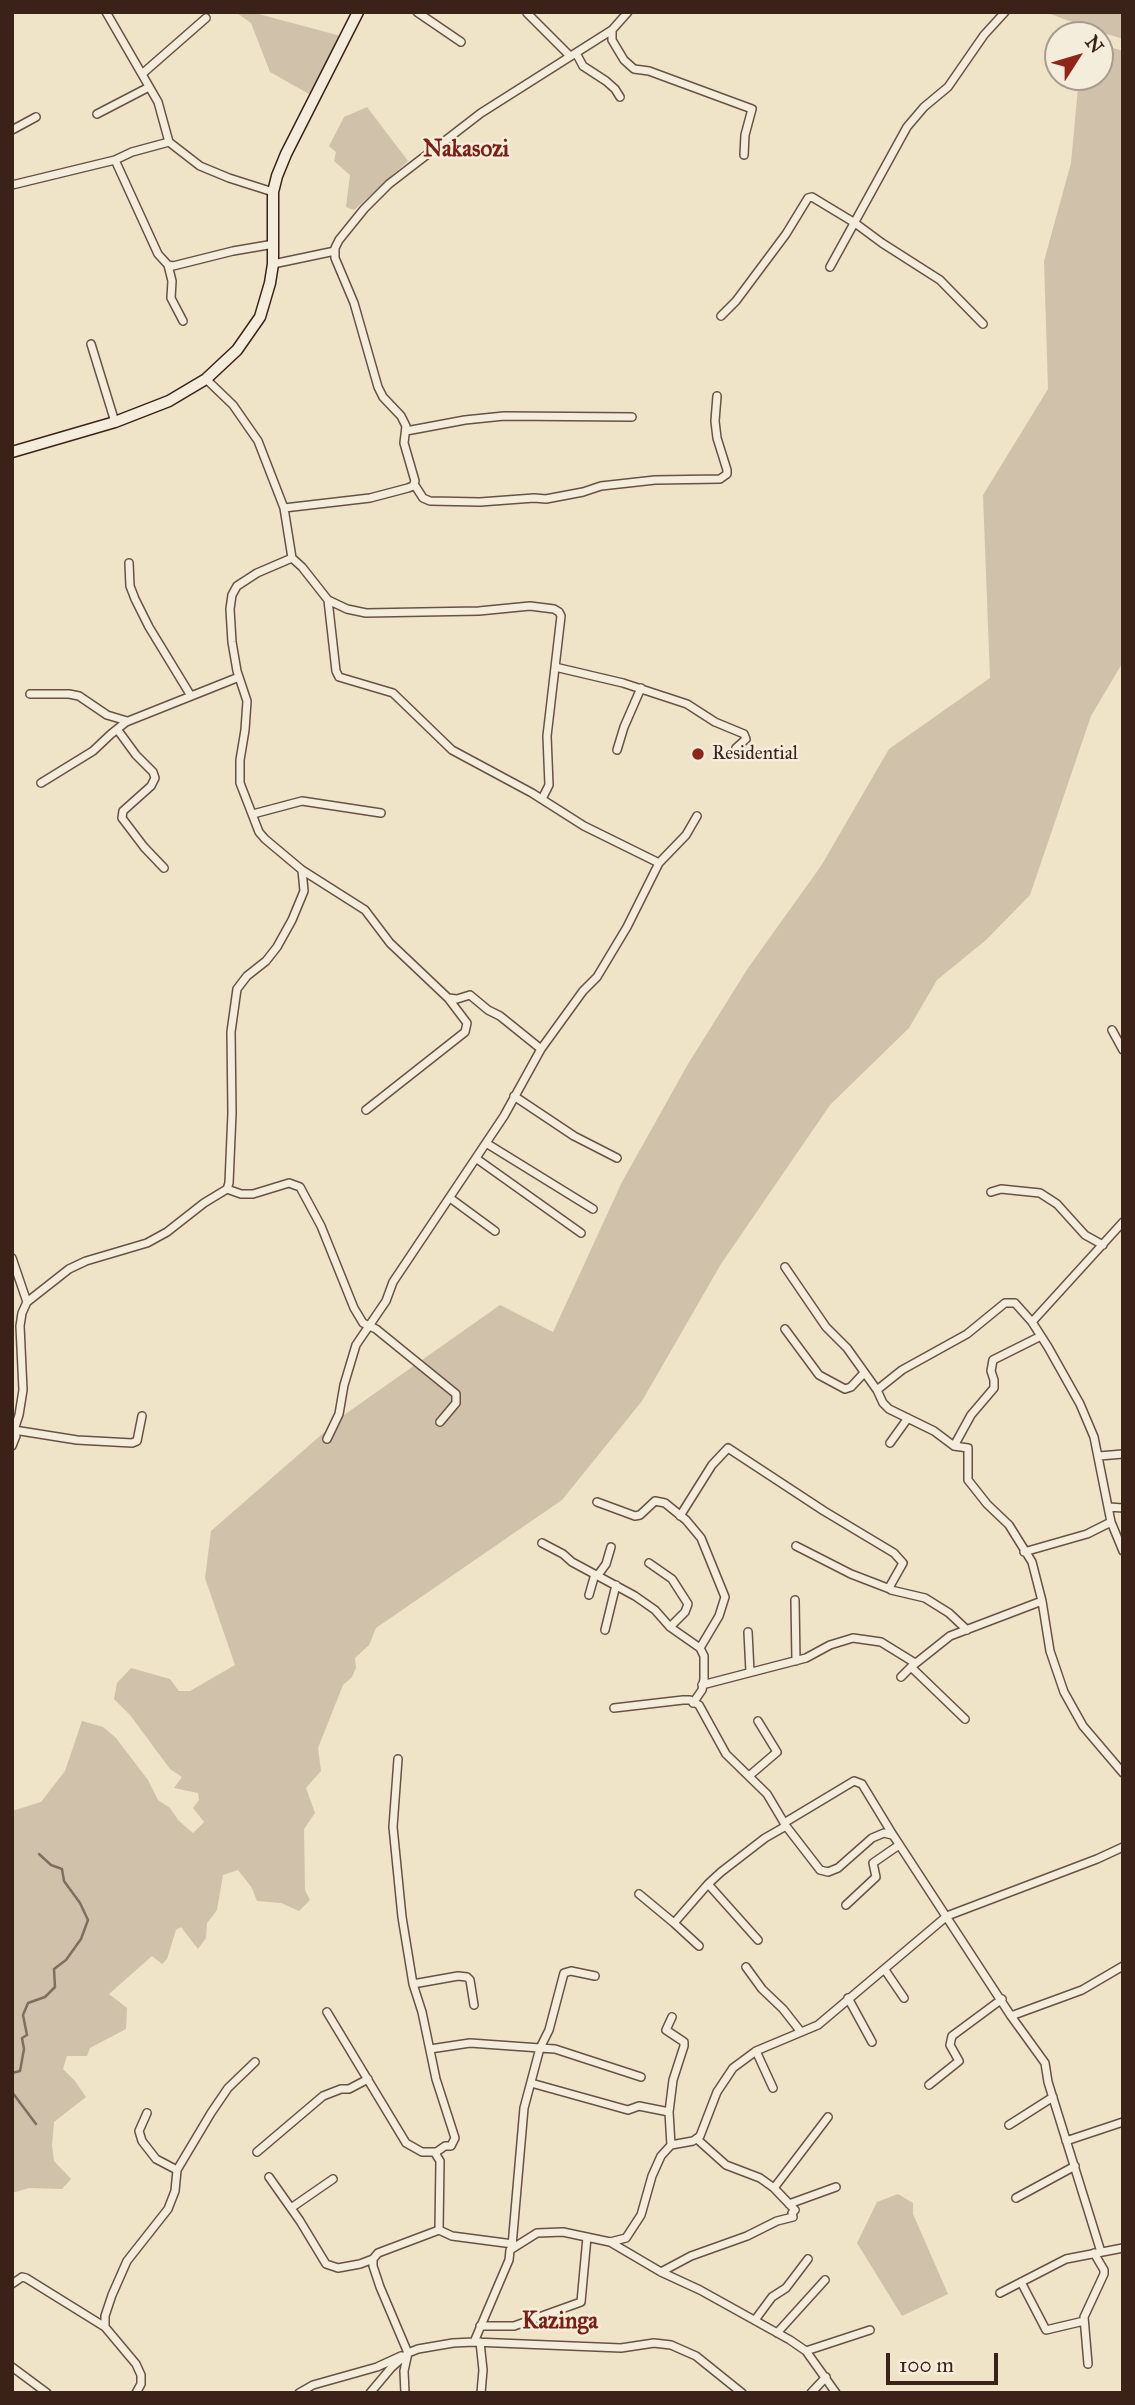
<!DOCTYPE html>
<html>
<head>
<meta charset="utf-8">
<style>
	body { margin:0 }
	#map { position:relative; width:1135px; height:2405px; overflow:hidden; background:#efe3c8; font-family:"IM FELL Great Primer",serif }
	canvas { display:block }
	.frame { position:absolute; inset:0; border:14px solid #3a2218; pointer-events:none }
	.north { position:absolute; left:1044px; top:21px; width:70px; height:70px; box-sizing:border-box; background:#f5eddb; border:2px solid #aa9c8d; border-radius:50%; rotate:53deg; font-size:19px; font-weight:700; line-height:28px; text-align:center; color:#3a2218 }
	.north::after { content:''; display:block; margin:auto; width:24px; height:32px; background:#8f2418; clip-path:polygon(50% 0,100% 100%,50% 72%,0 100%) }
	.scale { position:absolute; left:886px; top:2353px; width:112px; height:32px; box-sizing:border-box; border:4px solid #3a2218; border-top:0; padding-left:9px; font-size:21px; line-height:24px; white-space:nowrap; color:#3a2218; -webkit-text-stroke:5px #f5eddb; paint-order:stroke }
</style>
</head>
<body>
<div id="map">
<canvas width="1135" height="2405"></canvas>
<div class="frame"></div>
<div class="north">N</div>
<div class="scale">100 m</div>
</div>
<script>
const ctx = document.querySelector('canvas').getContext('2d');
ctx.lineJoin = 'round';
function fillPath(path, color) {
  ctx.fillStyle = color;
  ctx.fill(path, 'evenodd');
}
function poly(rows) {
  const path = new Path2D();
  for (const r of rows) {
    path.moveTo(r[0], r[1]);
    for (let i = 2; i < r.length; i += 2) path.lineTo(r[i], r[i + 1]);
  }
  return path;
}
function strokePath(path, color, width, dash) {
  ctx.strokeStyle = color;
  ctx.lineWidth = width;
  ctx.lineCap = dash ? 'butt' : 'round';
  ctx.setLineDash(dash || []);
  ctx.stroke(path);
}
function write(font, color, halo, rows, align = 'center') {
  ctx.font = font + ' "IM FELL Great Primer",serif';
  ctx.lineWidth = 5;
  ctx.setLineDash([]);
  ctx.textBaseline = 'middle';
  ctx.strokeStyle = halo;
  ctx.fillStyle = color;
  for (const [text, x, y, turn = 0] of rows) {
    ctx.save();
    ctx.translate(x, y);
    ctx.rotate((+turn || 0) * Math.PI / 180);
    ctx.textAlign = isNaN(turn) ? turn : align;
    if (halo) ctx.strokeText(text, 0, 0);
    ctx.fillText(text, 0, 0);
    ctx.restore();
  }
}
const green = poly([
	[251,12,341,36,309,94,270,72,251,23,237,13],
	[1045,12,1123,12,1123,39,1094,30],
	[1100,44,1123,51,1123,662,1091,716,1030,895,986,940,937,980,909,1028,830,1105,721,1264,642,1401,562,1500,376,1628,369,1645,355,1658,356,1668,352,1677,343,1685,318,1748,321,1771,306,1788,315,1813,304,1829,305,1890,310,1900,299,1911,281,1903,257,1901,252,1888,238,1870,223,1875,217,1910,207,1923,206,1938,198,1949,181,1927,176,1930,167,1959,162,1964,152,1956,109,1994,127,2008,126,2029,90,2048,87,2056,67,2056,63,2069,75,2081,86,2097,54,2122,52,2146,54,2161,71,2179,62,2189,29,2188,12,2193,12,1811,41,1802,65,1771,82,1721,103,1727,116,1738,148,1780,158,1800,170,1808,179,1821,193,1833,204,1822,193,1808,199,1800,198,1793,174,1788,182,1777,170,1769,130,1715,114,1699,117,1683,131,1668,170,1679,179,1691,190,1691,235,1665,205,1578,211,1531,344,1415,500,1305,553,1332,622,1182,688,1064,748,968,821,866,889,749,990,678,983,495,1048,389,1044,261,1071,163,1079,77,1100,77],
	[367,107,408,161,354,210,346,207,350,175,334,161,336,152,329,146,344,117],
	[898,2194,913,2203,913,2214,948,2294,902,2316,857,2243,877,2202]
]);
const stream = poly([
	[12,2073,20,2071,24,2049,22,2038,27,2035,23,2015,28,2003,45,1997,55,1987,54,1969,66,1960,81,1939,88,1920,80,1903,64,1881,62,1869,51,1865,39,1854],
	[12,2092,36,2124]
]);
const street = poly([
	[106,12,158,102,169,142,200,166,229,178,273,192],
	[417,12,461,42],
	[527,13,570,56],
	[612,30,612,40,624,60,634,69,649,71,752,109,745,135,744,155],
	[576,53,583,66,606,81,615,89,620,97],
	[142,74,206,18],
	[97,114,149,87],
	[12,130,36,117],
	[115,160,158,254,168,265,173,266,233,251,274,244],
	[12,185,115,160,132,152,169,142],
	[273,264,335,251],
	[168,265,172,281,171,298,183,321],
	[830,267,907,127,924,107,948,87,984,35,1005,12],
	[721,316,736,301,786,234,808,198,812,197,855,223,882,243,940,280,983,324],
	[91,344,115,422],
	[206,379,233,405,258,441,284,508,292,558,302,567,328,600,347,609,366,613,479,611,530,606,554,609,559,612,561,616,547,736,549,785,542,799],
	[406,431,465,420,504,416,632,417],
	[414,484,423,498,430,501,480,502,534,498,546,499,583,492,601,486,655,480,720,479,727,474,727,470,717,438,715,421,717,396],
	[284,508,370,498,408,488,413,486,415,481,404,443,406,426,401,416,383,397,378,387,354,303,335,258,335,248,339,240,364,209,389,184,481,113,612,30,628,12],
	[129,563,130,586,135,599,149,627,191,696],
	[328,600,336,671,339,677,393,693,452,750,532,793,584,826,659,863],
	[555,667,623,683,687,704,715,722,744,734,746,739,736,748],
	[30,694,69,694,79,696,107,715,127,721],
	[117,729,136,755,153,772,155,778,151,786,123,811,122,818,144,847,164,868],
	[617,750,624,727,641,688],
	[41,783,93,751,111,734,126,722,239,677],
	[253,814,302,801,381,813],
	[302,870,365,910,390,943,448,998,457,999,470,995,488,1010,500,1016,541,1049],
	[1112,1030,1123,1050],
	[514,1096,574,1136,617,1158],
	[366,1110,465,1032,467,1023,448,998],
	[486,1143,593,1209],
	[477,1159,581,1233],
	[227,1189,241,1194,253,1194,289,1183,300,1187,321,1226,354,1308,363,1323,376,1329,456,1394,456,1403,440,1422],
	[991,1192,1001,1189,1040,1193,1057,1204,1085,1235,1103,1245],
	[450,1198,495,1231],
	[12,1258,27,1302],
	[785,1267,826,1327,847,1348,877,1390,883,1403,889,1409,934,1431,954,1446,968,1448,968,1480,987,1504,1009,1525,1032,1562,1042,1601,1050,1651,1064,1692,1083,1726,1123,1773],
	[1032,1322,1123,1222],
	[785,1329,819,1375,845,1389,851,1387,864,1373],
	[877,1390,902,1370,967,1334,1005,1303,1015,1303,1032,1322,1048,1347,1080,1404,1094,1437,1111,1522,1123,1551],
	[14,1430,77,1440,132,1443,137,1441,142,1416],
	[327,1439,339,1414,344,1385,356,1345,386,1301,393,1282,504,1116,541,1049,583,991,597,977,627,927,659,863,686,835,697,816],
	[890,1443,908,1418],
	[12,1446,16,1436,14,1430,19,1415,23,1390,20,1326,22,1313,27,1302,69,1269,86,1261,147,1243,167,1232,204,1203,227,1189,229,1183,232,1113,231,1032,237,989,247,976,266,961,277,947,292,920,304,891,302,870,265,839,259,832,240,783,240,760,245,730,247,701,237,671,232,642,230,609,232,595,237,586,257,573,292,558],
	[954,1446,971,1415,994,1388,994,1380,991,1371,993,1360,1041,1336],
	[1099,1456,1123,1454],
	[597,1502,635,1516,640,1515,655,1501,665,1503,686,1520,701,1538,725,1597,719,1616,700,1648,704,1656,704,1679,702,1690,693,1703],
	[1109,1507,1123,1508],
	[680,1516,712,1465,728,1448,824,1511,894,1553,903,1563,890,1586,891,1590,925,1598,949,1613,967,1630],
	[542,1543,563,1554,572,1562,635,1596,655,1610,670,1627,700,1648],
	[796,1546,851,1574,890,1589],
	[1024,1552,1087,1534,1111,1522],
	[649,1563,672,1579,688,1604,685,1612,670,1627],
	[598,1575,606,1564,611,1547],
	[589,1595,595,1574],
	[795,1600,796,1661],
	[605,1630,616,1585],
	[748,1632,750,1672],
	[911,1667,965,1719],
	[901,1677,911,1667,950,1636,1042,1601],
	[702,1685,806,1658,830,1645,853,1638,881,1642,915,1663],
	[614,1708,683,1700,690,1700,699,1705,726,1754,767,1794,786,1826,820,1870,828,1872,838,1868,872,1838,884,1833,892,1835],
	[398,1759,393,1827,402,1917,413,1984,422,2012,436,2079,455,2138,451,2146,445,2146,435,2153],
	[749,1776,777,1752,758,1721],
	[784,1823,854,1781,862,1784,893,1835,1011,2016,1082,1990,1123,1966],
	[708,1884,758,1940],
	[639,1894,674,1923],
	[846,1905,876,1877,873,1863,899,1845],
	[699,1946,674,1923,708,1884,721,1872,765,1838,786,1826],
	[746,1967,762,1989,783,2009,801,2032],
	[885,1970,904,1998],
	[413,1984,458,1976,467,1977,470,1980,474,2005],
	[848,1998,872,2042],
	[327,2012,406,2143,422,2152,437,2152,435,2153,440,2161,439,2230,452,2236,513,2244],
	[1011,2016,1045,2063,1048,2082,1101,2252],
	[430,2049,470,2043,540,2048,549,2030,564,1973,571,1971,595,1976],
	[756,2051,773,2088],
	[531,2083,628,2110,639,2106,669,2112],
	[929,2085,959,2061,950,2045,952,2036,1002,1999],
	[147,2113,139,2131,142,2141,156,2159,177,2170],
	[1009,2125,1053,2097],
	[1066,2141,1123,2122],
	[671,2145,669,2112,673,2080,684,2046,684,2042,666,2030,672,2017],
	[257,2152,323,2096,341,2089,349,2089,368,2079],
	[269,2177,300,2221,326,2264,338,2268,360,2264,373,2259],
	[774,2188,828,2117],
	[1016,2198,1075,2166],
	[789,2204,836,2187],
	[291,2208,333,2179],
	[610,2242,661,2272,700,2290,790,2340,806,2351,836,2393],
	[512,2246,524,2108,540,2048,555,2049,641,2077],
	[661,2272,691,2256,747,2236,777,2221,793,2217,792,2213,795,2210,774,2188,760,2178,726,2165,697,2139],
	[1021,2282,1046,2330,1084,2321],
	[12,2284,22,2277,26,2278,105,2327],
	[1000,2293,1066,2259,1123,2248],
	[755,2320,772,2297,786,2288,808,2259],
	[480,2326,514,2326,581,2302,587,2237],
	[777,2333,825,2280],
	[474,2342,509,2260,510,2250,537,2233,563,2232,610,2242,626,2238,641,2215,652,2176,661,2156,671,2145,693,2141,700,2136,717,2092,733,2068,756,2051,818,2025,947,1916,1097,1859,1123,1847],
	[480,2342,483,2370,481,2393],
	[806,2351,870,2330],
	[1088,2364,1084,2317,1104,2274,1104,2270,1094,2253],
	[12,2367,47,2393],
	[136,2393,141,2384,141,2375,136,2364,105,2327,105,2316,112,2295,127,2261,168,2209,175,2191,177,2170,211,2113,228,2088,255,2062],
	[299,2393,313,2385,377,2367,401,2356],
	[370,2393,391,2368,408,2353,418,2349,453,2343,474,2342,621,2348,654,2343,671,2345,696,2356,742,2393],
	[405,2393,404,2371,408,2353,380,2287,373,2266,373,2259,378,2253,439,2230],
	[811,2393,826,2377]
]);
const secondary = poly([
	[12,452,115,422,169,401,206,379,237,350,260,317,270,283,273,264,273,192,277,176,286,154,358,12]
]);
const markers = [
	[698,754,7,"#8f2418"]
];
const poiNames = [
	["Residential",712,754]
];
const quarterNames = [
	["Nakasozi",466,150],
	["Kazinga",560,2322]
];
fillPath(green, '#d0c2aa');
strokePath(stream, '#816e5e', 2.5);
strokePath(street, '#675244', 10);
strokePath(secondary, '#3a2218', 13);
strokePath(street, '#f5eddb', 7);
strokePath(secondary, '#f5eddb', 10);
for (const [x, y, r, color] of markers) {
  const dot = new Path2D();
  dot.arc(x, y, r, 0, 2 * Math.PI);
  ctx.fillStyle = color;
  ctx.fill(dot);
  strokePath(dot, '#f5eddb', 2.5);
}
write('19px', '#3a2218', '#f5eddb', poiNames, 'left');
write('bold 23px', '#7a1f14', '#f5eddb', quarterNames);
</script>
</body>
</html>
